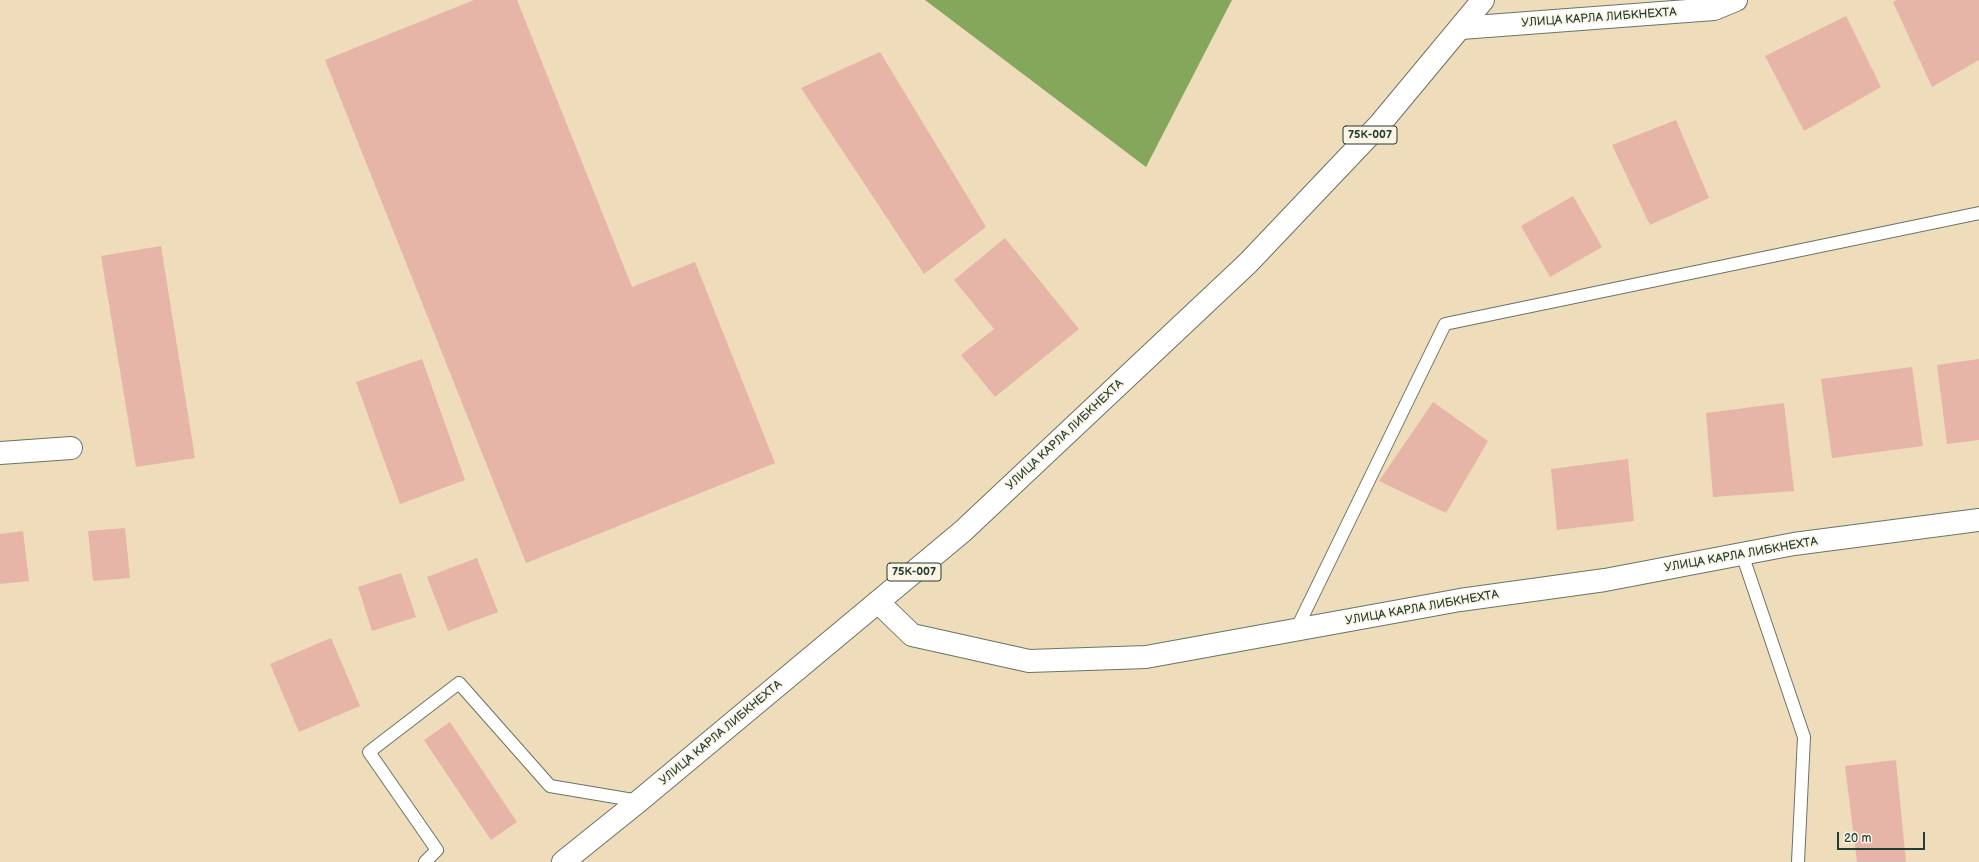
<!DOCTYPE html>
<html>
<head>
<meta charset="utf-8">
<style>
	body { margin:0 }
	#map { position:relative; width:1979px; height:862px; overflow:hidden; background:#efdcba; font-family:"Balsamiq Sans",sans-serif }
	canvas { display:block }
	.scale { position:absolute; left:1837px; top:832px; width:88px; height:18px; box-sizing:border-box; border:2px solid #1f3d34; border-top:0; padding-left:5px; font-size:12px; line-height:14px; white-space:nowrap; color:#1f3d34; -webkit-text-stroke:3px #fcf5e5; paint-order:stroke }
</style>
</head>
<body>
<div id="map">
<canvas width="1979" height="862"></canvas>
<div class="scale">20 m</div>
</div>
<script>
const ctx = document.querySelector('canvas').getContext('2d');
ctx.lineJoin = 'round';
function fillPath(path, color) {
  ctx.fillStyle = color;
  ctx.fill(path, 'evenodd');
}
function poly(rows) {
  const path = new Path2D();
  for (const r of rows) {
    path.moveTo(r[0], r[1]);
    for (let i = 2; i < r.length; i += 2) path.lineTo(r[i], r[i + 1]);
  }
  return path;
}
function strokePath(path, color, width, dash) {
  ctx.strokeStyle = color;
  ctx.lineWidth = width;
  ctx.lineCap = dash ? 'butt' : 'round';
  ctx.setLineDash(dash || []);
  ctx.stroke(path);
}
function write(font, color, halo, rows, align = 'center') {
  ctx.font = font + ' "Balsamiq Sans",sans-serif';
  ctx.lineWidth = 3.5;
  ctx.setLineDash([]);
  ctx.textBaseline = 'middle';
  ctx.strokeStyle = halo;
  ctx.fillStyle = color;
  for (const [text, x, y, turn = 0] of rows) {
    ctx.save();
    ctx.translate(x, y);
    ctx.rotate((+turn || 0) * Math.PI / 180);
    ctx.textAlign = isNaN(turn) ? turn : align;
    if (halo) ctx.strokeText(text, 0, 0);
    ctx.fillText(text, 0, 0);
    ctx.restore();
  }
}
const forest = poly([
	[925,0,1232,0,1146,167]
]);
const building = poly([
	[474,0,517,0,632,287,695,262,775,463,526,563,325,60],
	[1897,0,1979,0,1979,60,1932,87,1893,2],
	[1846,16,1881,87,1804,131,1765,56],
	[880,52,986,227,924,274,801,88],
	[1676,120,1709,198,1650,225,1612,145],
	[1573,196,1602,247,1550,277,1521,226],
	[1005,238,1079,329,995,397,961,355,994,329,954,280],
	[161,246,195,458,136,467,101,256],
	[422,359,465,480,400,504,356,382],
	[1979,359,1979,440,1947,444,1937,365],
	[1912,367,1923,446,1832,458,1821,379],
	[1433,402,1488,441,1446,513,1379,481],
	[1784,403,1794,491,1713,497,1706,413],
	[1628,459,1634,521,1557,530,1551,469],
	[125,528,130,578,93,581,88,531],
	[23,531,29,581,0,584,0,534],
	[477,558,498,612,448,631,427,577],
	[401,573,416,617,372,631,358,587],
	[331,638,360,706,299,732,270,664],
	[450,722,517,822,491,840,424,740],
	[1896,760,1906,862,1857,862,1845,766]
]);
const lane = poly([
	[1742,554,1804,737,1798,862],
	[1296,630,1445,324,1979,213],
	[425,862,437,850,369,752,459,683,550,786,639,801]
]);
const street = poly([
	[1461,28,1714,9,1736,0],
	[0,453,71,448],
	[878,602,912,635,1029,661,1146,657,1460,600,1605,580,1794,544,1979,520]
]);
const primary = poly([
	[563,862,639,801,963,531,1248,263,1380,124,1483,0]
]);
const shields = [
	[1370,135,54],
	[914,572,54]
];
const shieldNames = [
	["75К-007",1370,135],
	["75К-007",914,572]
];
const streetNames = [
	["УЛИЦА КАРЛА ЛИБКНЕХТА",1599,18,-4],
	["УЛИЦА КАРЛА ЛИБКНЕХТА",1065,435,-43],
	["УЛИЦА КАРЛА ЛИБКНЕХТА",1741,555,-10],
	["УЛИЦА КАРЛА ЛИБКНЕХТА",1422,608,-10],
	["УЛИЦА КАРЛА ЛИБКНЕХТА",721,733,-40]
];
fillPath(forest, '#84a75c');
fillPath(building, '#e6b5a8');
strokePath(lane, '#687563', 14);
strokePath(street, '#687563', 24);
strokePath(primary, '#687563', 24);
strokePath(lane, '#fff', 12);
strokePath(street, '#fff', 22);
strokePath(primary, '#fff', 22);
for (const [x, y, w] of shields) {
  const box = new Path2D();
  box.roundRect(x - w / 2, y - 9, w, 18, 3);
  ctx.fillStyle = '#fcf5e5';
  ctx.fill(box);
  strokePath(box, '#1f3d34', 1);
}
write('bold 11px', '#1f3d34', null, shieldNames);
write('12px', '#1f3d34', '#fcf5e5', streetNames);
</script>
</body>
</html>
